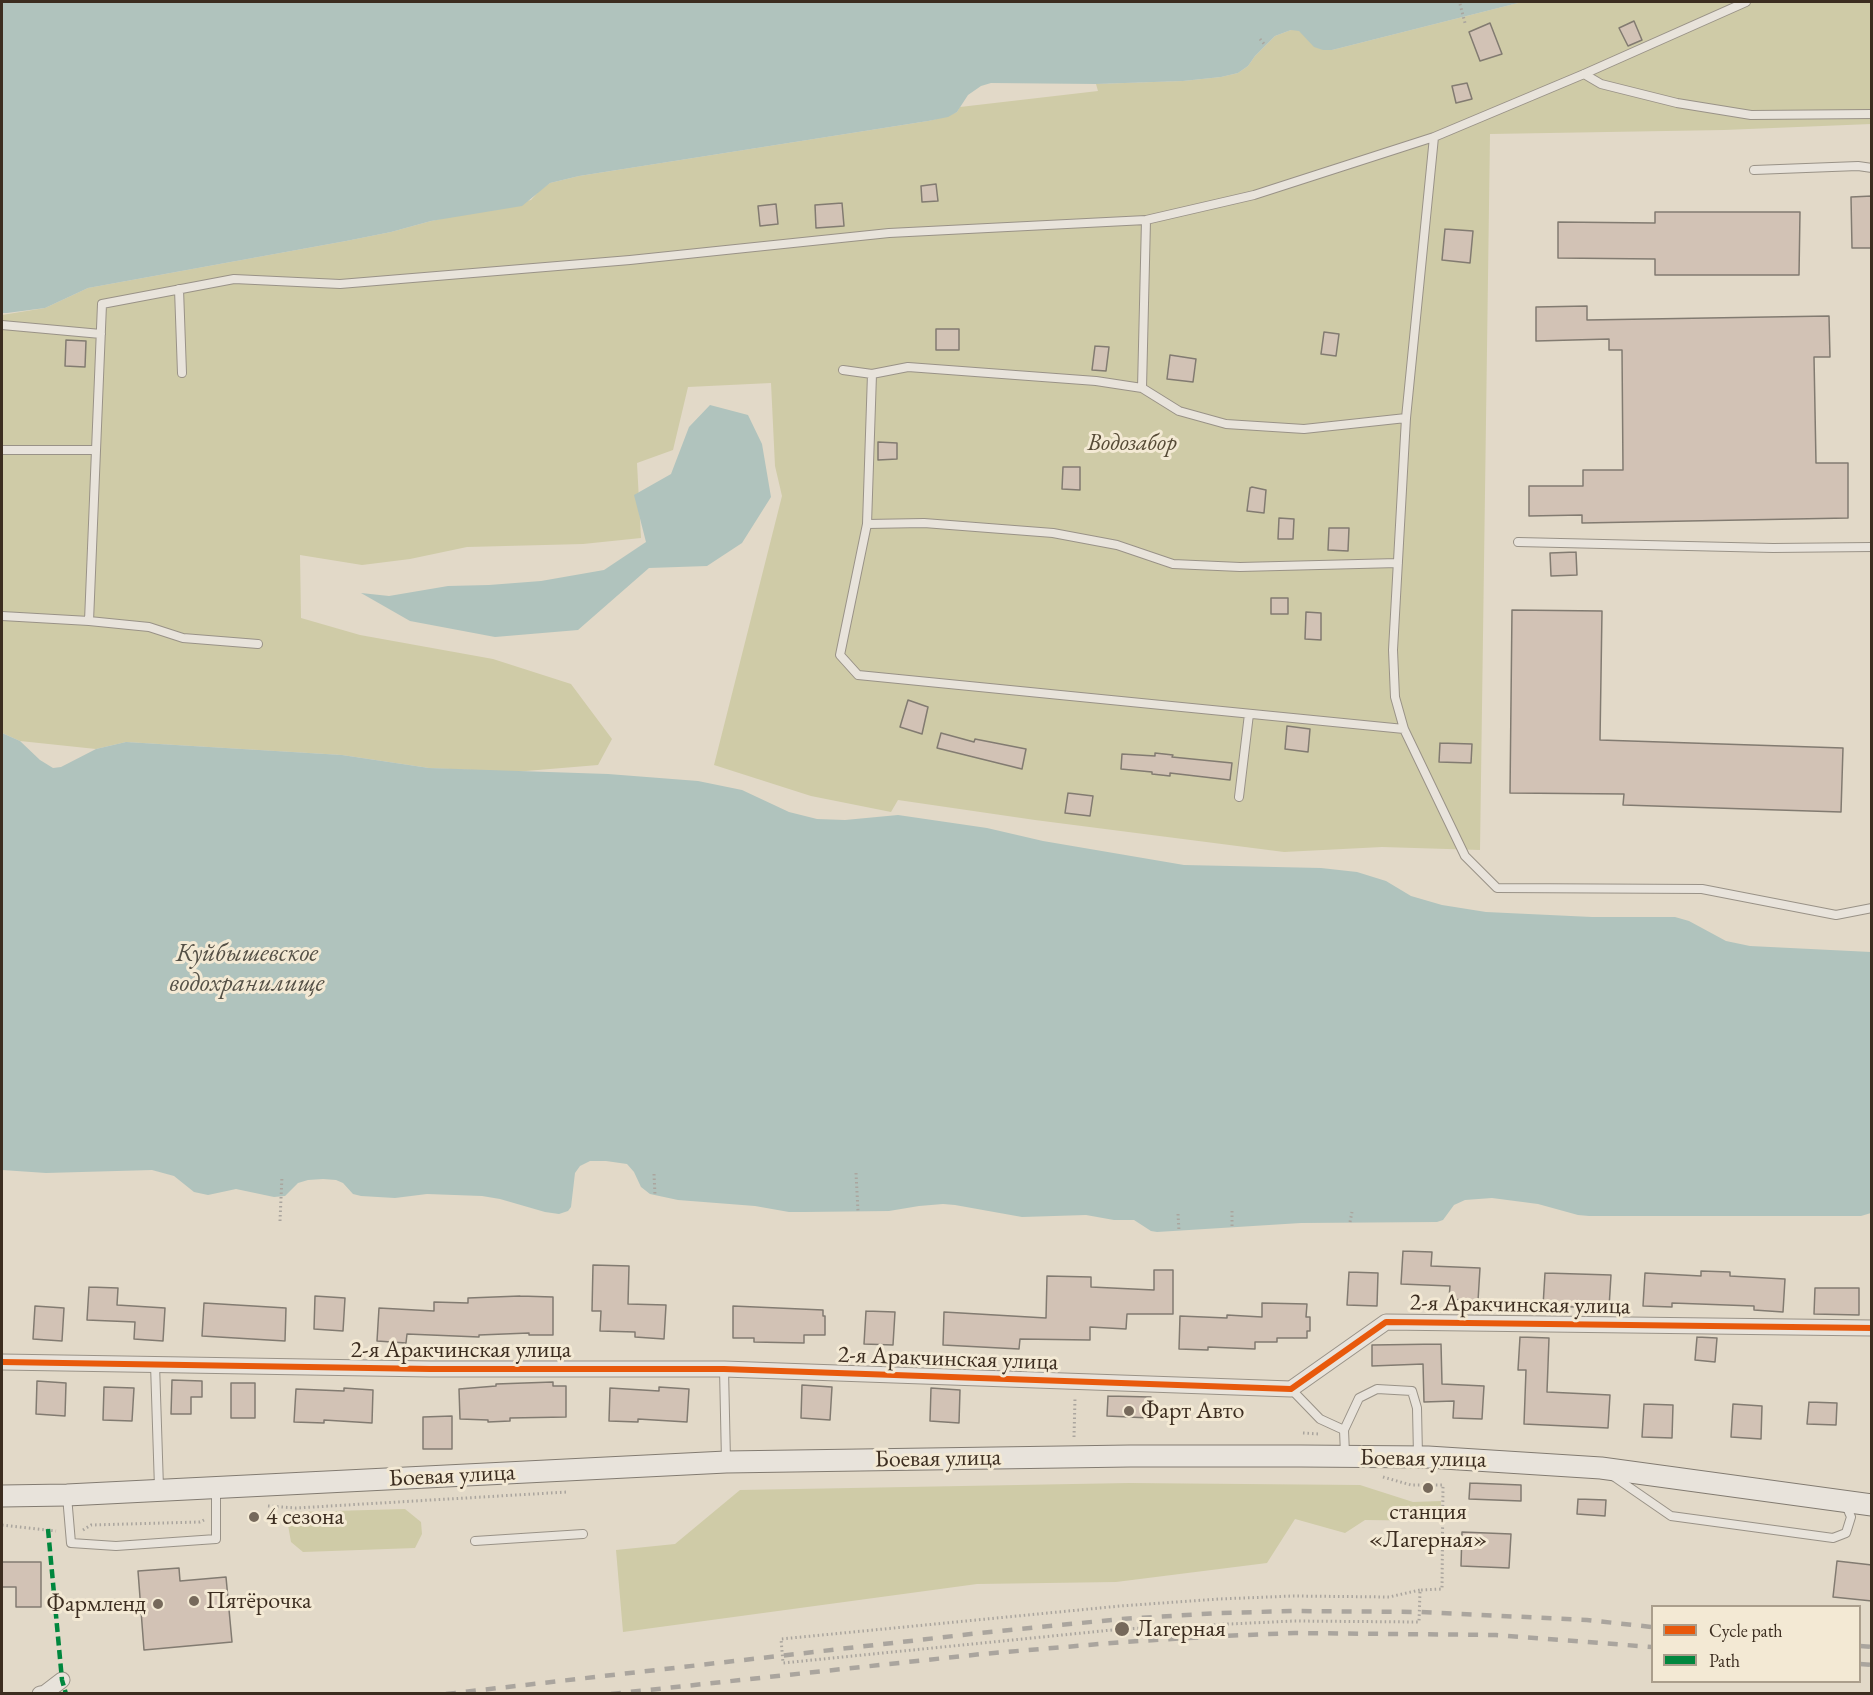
<!DOCTYPE html>
<html>
<head>
<meta charset="utf-8">
<style>
	body { margin:0 }
	#map { position:relative; width:1873px; height:1695px; overflow:hidden; background:#e2d9c8; font-family:"EB Garamond",serif }
	canvas { display:block }
	.frame { position:absolute; inset:0; border:3px solid #3c2d20; pointer-events:none }
	.legend { position:absolute; left:1651px; top:1605px; width:210px; height:78px; box-sizing:border-box; background:#f3e9d4; border:2px solid #aa9e8c; margin:0; padding:8px 10px; list-style:none; font-size:18px; color:#3c2d20 }
	.legend li { display:flex; align-items:center; gap:12px; height:30px }
	.legend b { width:30px; border:2px solid #aa9e8c }
</style>
</head>
<body>
<div id="map">
<canvas width="1873" height="1695"></canvas>
<div class="frame"></div>
<ul class="legend">
<li><b style="height:8px;background:#e8590c"></b>Cycle path</li>
<li><b style="height:8px;background:#00873e"></b>Path</li>
</ul>
</div>
<script>
const ctx = document.querySelector('canvas').getContext('2d');
ctx.lineJoin = 'round';
function fillPath(path, color) {
  ctx.fillStyle = color;
  ctx.fill(path, 'evenodd');
}
function poly(rows) {
  const path = new Path2D();
  for (const r of rows) {
    path.moveTo(r[0], r[1]);
    for (let i = 2; i < r.length; i += 2) path.lineTo(r[i], r[i + 1]);
  }
  return path;
}
function strokePath(path, color, width, dash) {
  ctx.strokeStyle = color;
  ctx.lineWidth = width;
  ctx.lineCap = dash ? 'butt' : 'round';
  ctx.setLineDash(dash || []);
  ctx.stroke(path);
}
function write(font, color, halo, rows, align = 'center') {
  ctx.font = font + ' "EB Garamond",serif';
  ctx.lineWidth = 6;
  ctx.setLineDash([]);
  ctx.textBaseline = 'middle';
  ctx.strokeStyle = halo;
  ctx.fillStyle = color;
  for (const [text, x, y, turn = 0] of rows) {
    ctx.save();
    ctx.translate(x, y);
    ctx.rotate((+turn || 0) * Math.PI / 180);
    ctx.textAlign = isNaN(turn) ? turn : align;
    if (halo) ctx.strokeText(text, 0, 0);
    ctx.fillText(text, 0, 0);
    ctx.restore();
  }
}
const green = poly([
	[1522,2,1871,2,1871,124,1724,130,1490,134,1480,850,1382,847,1284,852,1035,820,898,800,891,812,811,796,714,765,782,496,775,466,771,383,688,387,673,450,637,463,641,538,583,544,467,547,410,559,362,565,300,555,301,618,360,635,493,659,571,684,612,739,598,765,514,772,429,768,342,755,126,742,96,749,20,741,2,733,2,315,45,308,88,288,346,241,391,232,431,221,531,200,540,190,550,183,579,176,928,121,948,116,957,112,960,107,1098,91,1096,84,1183,81,1221,77,1238,73,1248,66,1255,56,1275,36,1291,30,1299,30,1332,50],
	[1129,1483,1360,1485,1413,1502,1441,1501,1441,1521,1365,1520,1345,1533,1295,1519,1267,1563,1116,1582,977,1584,623,1632,616,1550,675,1544,740,1490],
	[405,1509,421,1522,422,1534,415,1548,303,1552,291,1542,288,1525,296,1512]
]);
const water = poly([
	[2,2,1522,2,1332,50,1323,50,1314,47,1299,31,1291,30,1275,36,1255,56,1248,66,1238,73,1221,77,1183,81,1096,84,991,83,981,86,968,95,957,112,948,117,928,121,579,176,550,183,522,206,431,221,391,232,346,241,88,288,45,308,7,313,2,313],
	[710,405,748,415,762,444,771,497,742,543,707,566,649,568,578,630,495,637,410,621,361,593,389,596,448,586,489,585,541,581,604,570,646,542,634,495,671,474,689,427],
	[2,733,20,741,40,760,53,768,61,767,96,749,126,742,342,755,429,768,608,774,698,781,742,790,789,812,817,819,845,820,898,815,987,828,1043,841,1184,865,1321,868,1357,872,1386,881,1411,896,1442,905,1486,912,1592,917,1675,917,1689,921,1726,941,1750,946,1871,952,1871,1213,1861,1216,1589,1216,1578,1215,1538,1204,1492,1198,1465,1200,1454,1205,1443,1220,1437,1222,1301,1223,1157,1232,1151,1231,1134,1220,1114,1220,1086,1215,1022,1217,955,1205,943,1204,919,1206,889,1211,805,1212,789,1212,755,1206,678,1200,650,1194,641,1187,634,1172,627,1164,606,1161,590,1161,580,1166,575,1173,571,1207,568,1211,559,1214,545,1212,500,1199,482,1196,427,1194,395,1198,361,1196,353,1194,343,1183,336,1180,323,1179,308,1180,298,1183,285,1196,274,1197,236,1189,208,1195,194,1192,174,1176,152,1170,46,1173,2,1170]
]);
const building = poly([
	[1634,21,1642,40,1628,46,1619,28,1634,21],
	[1490,23,1502,54,1480,61,1469,32,1490,23],
	[1467,83,1472,99,1456,103,1452,86,1467,83],
	[936,184,938,201,922,202,921,186,936,184],
	[1872,196,1872,248,1852,248,1851,197,1872,196],
	[842,203,844,226,816,228,815,205,842,203],
	[776,204,778,224,760,226,758,206,776,204],
	[1655,212,1800,212,1799,275,1655,275,1655,259,1558,258,1558,222,1655,223,1655,212],
	[1445,229,1473,231,1470,263,1442,260,1445,229],
	[1587,306,1587,320,1829,316,1830,357,1814,357,1816,463,1848,463,1848,518,1582,523,1582,515,1529,516,1529,486,1583,486,1583,470,1623,470,1622,350,1609,350,1609,339,1536,341,1536,307,1587,306],
	[936,329,959,329,959,350,936,350,936,329],
	[1324,332,1339,334,1336,356,1321,354,1324,332],
	[66,340,86,341,85,367,65,366,66,340],
	[1095,346,1109,347,1106,371,1092,370,1095,346],
	[1170,355,1196,359,1193,382,1167,379,1170,355],
	[878,442,897,443,897,459,878,460,878,442],
	[1063,467,1080,467,1080,490,1062,489,1063,467],
	[1252,487,1266,490,1264,513,1247,511,1250,488,1252,487],
	[1279,518,1294,519,1293,539,1278,539,1279,518],
	[1329,528,1349,528,1348,551,1328,550,1329,528],
	[1576,552,1577,575,1551,576,1550,553,1576,552],
	[1271,598,1288,598,1288,614,1271,614,1271,598],
	[1512,610,1602,611,1600,740,1843,748,1841,812,1623,805,1624,794,1510,793,1512,610],
	[1306,612,1321,613,1321,640,1305,639,1306,612],
	[908,700,928,707,922,734,900,727,908,700],
	[1287,726,1310,729,1308,752,1285,749,1287,726],
	[941,733,974,742,975,739,1026,749,1022,769,937,748,941,733],
	[1440,743,1472,744,1471,763,1439,762,1440,743],
	[1155,753,1173,755,1172,757,1232,763,1230,780,1170,773,1170,776,1152,774,1152,772,1121,769,1122,754,1155,756,1155,753],
	[1068,793,1093,796,1090,816,1065,813,1068,793],
	[1403,1251,1432,1252,1431,1266,1480,1268,1478,1301,1449,1299,1450,1286,1401,1284,1403,1251],
	[593,1265,629,1266,628,1304,666,1305,664,1339,635,1337,635,1332,600,1331,601,1311,592,1311,593,1265],
	[1154,1270,1173,1270,1173,1314,1127,1314,1126,1329,1090,1327,1090,1340,1020,1339,1019,1349,943,1345,944,1312,1046,1318,1047,1276,1091,1277,1091,1287,1154,1290,1154,1270],
	[1701,1271,1730,1272,1730,1276,1785,1279,1783,1312,1754,1310,1754,1306,1672,1303,1672,1307,1643,1306,1645,1273,1701,1276,1701,1271],
	[1349,1272,1378,1273,1377,1306,1347,1305,1349,1272],
	[1545,1273,1611,1275,1609,1308,1543,1306,1545,1273],
	[89,1287,118,1288,117,1305,165,1308,163,1341,134,1339,135,1322,87,1320,89,1287],
	[1815,1288,1859,1288,1859,1315,1814,1314,1815,1288],
	[315,1296,345,1298,343,1331,314,1329,315,1296],
	[520,1296,553,1297,553,1335,529,1335,529,1333,479,1335,479,1337,407,1334,406,1343,377,1341,379,1308,434,1311,434,1302,468,1303,468,1298,520,1296],
	[204,1303,286,1308,285,1341,202,1336,204,1303],
	[1262,1303,1307,1304,1306,1317,1310,1317,1310,1331,1307,1331,1307,1338,1277,1338,1277,1342,1255,1342,1255,1349,1208,1347,1208,1350,1179,1349,1180,1316,1227,1318,1227,1315,1262,1317,1262,1303],
	[35,1306,64,1308,62,1341,33,1339,35,1306],
	[733,1306,823,1310,823,1316,825,1316,825,1335,804,1335,804,1343,754,1342,754,1338,733,1338,733,1306],
	[866,1311,895,1312,893,1345,864,1344,866,1311],
	[1520,1337,1549,1338,1547,1392,1610,1395,1608,1428,1524,1424,1526,1370,1518,1370,1520,1337],
	[1697,1337,1717,1338,1715,1362,1695,1360,1697,1337],
	[1441,1344,1442,1384,1484,1386,1482,1419,1453,1418,1454,1401,1424,1402,1423,1364,1372,1366,1372,1345,1441,1344],
	[172,1380,202,1381,202,1397,191,1397,191,1414,171,1414,172,1380],
	[37,1381,66,1383,65,1416,36,1414,37,1381],
	[553,1382,553,1386,566,1386,566,1417,510,1418,510,1421,488,1422,488,1420,460,1419,459,1389,496,1386,496,1384,553,1382],
	[231,1383,255,1383,255,1418,231,1418,231,1383],
	[802,1385,832,1387,830,1420,801,1418,802,1385],
	[104,1387,134,1388,132,1421,103,1420,104,1387],
	[659,1387,689,1389,687,1422,638,1419,638,1422,609,1421,610,1388,659,1391,659,1387],
	[344,1388,373,1390,372,1423,324,1420,324,1423,294,1422,296,1389,344,1391,344,1388],
	[931,1388,960,1390,959,1423,930,1421,931,1388],
	[1108,1396,1151,1397,1150,1418,1107,1416,1108,1396],
	[1809,1402,1837,1403,1836,1425,1807,1424,1809,1402],
	[1644,1404,1673,1405,1672,1438,1642,1437,1644,1404],
	[1733,1404,1762,1406,1761,1439,1731,1437,1733,1404],
	[452,1416,452,1449,423,1449,423,1417,452,1416],
	[1470,1483,1521,1485,1521,1501,1469,1499,1470,1483],
	[1578,1499,1606,1500,1605,1516,1577,1514,1578,1499],
	[1462,1532,1511,1534,1509,1568,1461,1566,1462,1532],
	[1837,1561,1872,1565,1872,1601,1833,1597,1837,1561],
	[2,1562,41,1562,41,1607,16,1607,16,1587,2,1587,2,1562],
	[179,1568,180,1581,226,1577,232,1642,144,1650,138,1571,179,1568]
]);
const path = poly([
	[1460,4,1465,23],
	[1260,39,1265,45],
	[856,1173,858,1211],
	[654,1174,655,1195],
	[1178,1214,1179,1231],
	[280,1221,282,1176],
	[1350,1222,1352,1212],
	[1232,1226,1232,1210],
	[1303,1433,1319,1434],
	[1074,1437,1075,1398],
	[1383,1477,1411,1485,1443,1485,1442,1589,1420,1590,1419,1622,1294,1621,1122,1629,783,1663,781,1639,1120,1606,1219,1599,1293,1596,1389,1597,1420,1590],
	[268,1506,296,1508,567,1492],
	[2,1525,56,1531],
	[83,1530,91,1525,200,1522,204,1520]
]);
const service = poly([
	[1584,74,1601,84,1677,103,1751,115,1872,114],
	[1434,137,1406,418,1393,650,1395,697,1404,729,1465,856,1497,888,1702,889,1836,915,1872,908],
	[1754,170,1858,166,1872,168],
	[179,289,182,373],
	[2,325,101,334],
	[843,370,872,374,908,367,1096,381,1142,388,1179,411,1226,424,1304,429,1406,418],
	[872,374,867,524,840,655,858,675,1404,729],
	[1142,388,1146,220],
	[2,450,96,450],
	[867,524,924,523,1053,533,1117,545,1173,564,1240,567,1398,563],
	[1518,542,1773,548,1872,547],
	[2,616,89,621,149,627,183,638,258,644],
	[89,621,102,304,234,279,340,284,630,260,889,233,1146,220,1254,195,1434,137,1584,74,1746,2],
	[1239,797,1249,714],
	[155,1364,159,1488],
	[724,1369,726,1461],
	[1291,1389,1320,1419,1344,1430,1345,1454],
	[1344,1430,1359,1398,1377,1389,1412,1391,1417,1408,1418,1456],
	[1613,1476,1671,1516,1833,1538,1846,1533,1851,1517,1846,1505],
	[67,1496,71,1543,116,1546,216,1539,216,1489],
	[475,1541,583,1534]
]);
const minor = poly([
	[2,1362,430,1369,724,1369,1291,1389,1386,1322,1872,1328],
	[40,1694,45,1693,62,1680]
]);
const secondary = poly([
	[2,1496,67,1495,726,1462,1130,1456,1301,1456,1428,1457,1601,1468,1872,1505]
]);
const rail = poly([
	[1860,1646,1872,1647],
	[1860,1664,1872,1665],
	[446,1694,980,1633,1121,1619,1220,1613,1294,1611,1420,1612,1587,1620,1652,1627],
	[611,1694,982,1654,1123,1642,1221,1636,1295,1633,1496,1635,1652,1647]
]);
const quiet = poly([
	[48,1529,62,1680,66,1694]
]);
const cycleway = poly([
	[2,1362,430,1369,724,1369,1291,1389,1386,1322,1872,1328]
]);
const markers = [
	[1129,1411,6,"#76695b"],
	[1428,1488,6,"#76695b"],
	[254,1517,6,"#76695b"],
	[194,1601,6,"#76695b"],
	[158,1604,6,"#76695b"],
	[1122,1629,8,"#76695b"]
];
const parkNames = [
	["Водозабор",1132,443]
];
const streetNames = [
	["2-я Аракчинская улица",1520,1305,1],
	["2-я Аракчинская улица",461,1350],
	["2-я Аракчинская улица",948,1359,2],
	["Боевая улица",938,1459,-1],
	["Боевая улица",1423,1459,1],
	["Боевая улица",452,1476,-3]
];
const poiNames = [
	["Фарт Авто",1141,1411],
	["станция",1428,1512,"center"],
	["«Лагерная»",1428,1540,"center"],
	["4 сезона",266,1517],
	["Пятёрочка",206,1601],
	["Фармленд",146,1604,"right"],
	["Лагерная",1136,1629]
];
const waterNames = [
	["Куйбышевское",247,954],
	["водохранилище",247,984]
];
fillPath(green, '#cfcba7');
fillPath(water, '#b0c3bd');
fillPath(building, '#d2c2b5');
strokePath(building, '#827b71', 1.5);
strokePath(service, '#999287', 10);
strokePath(minor, '#999287', 17);
strokePath(secondary, '#827b71', 23);
strokePath(path, '#aaa59e', 3, [1.5, 3]);
strokePath(service, '#e8e3db', 8);
strokePath(minor, '#e8e3db', 15);
strokePath(secondary, '#e8e3db', 21);
strokePath(rail, '#aaa59e', 4.5, [10, 10]);
strokePath(quiet, '#00873e', 4.5, [9, 4.5]);
strokePath(cycleway, '#e8590c', 6);
for (const [x, y, r, color] of markers) {
  const dot = new Path2D();
  dot.arc(x, y, r, 0, 2 * Math.PI);
  ctx.fillStyle = color;
  ctx.fill(dot);
  strokePath(dot, '#f3e9d4', 2);
}
write('italic 24px', '#564a36', '#f3e9d4', parkNames);
write('24px', '#3c2d20', '#f3e9d4', streetNames);
write('24px', '#3c2d20', '#f3e9d4', poiNames, 'left');
write('italic 26px', '#545046', '#f3e9d4', waterNames);
</script>
</body>
</html>
